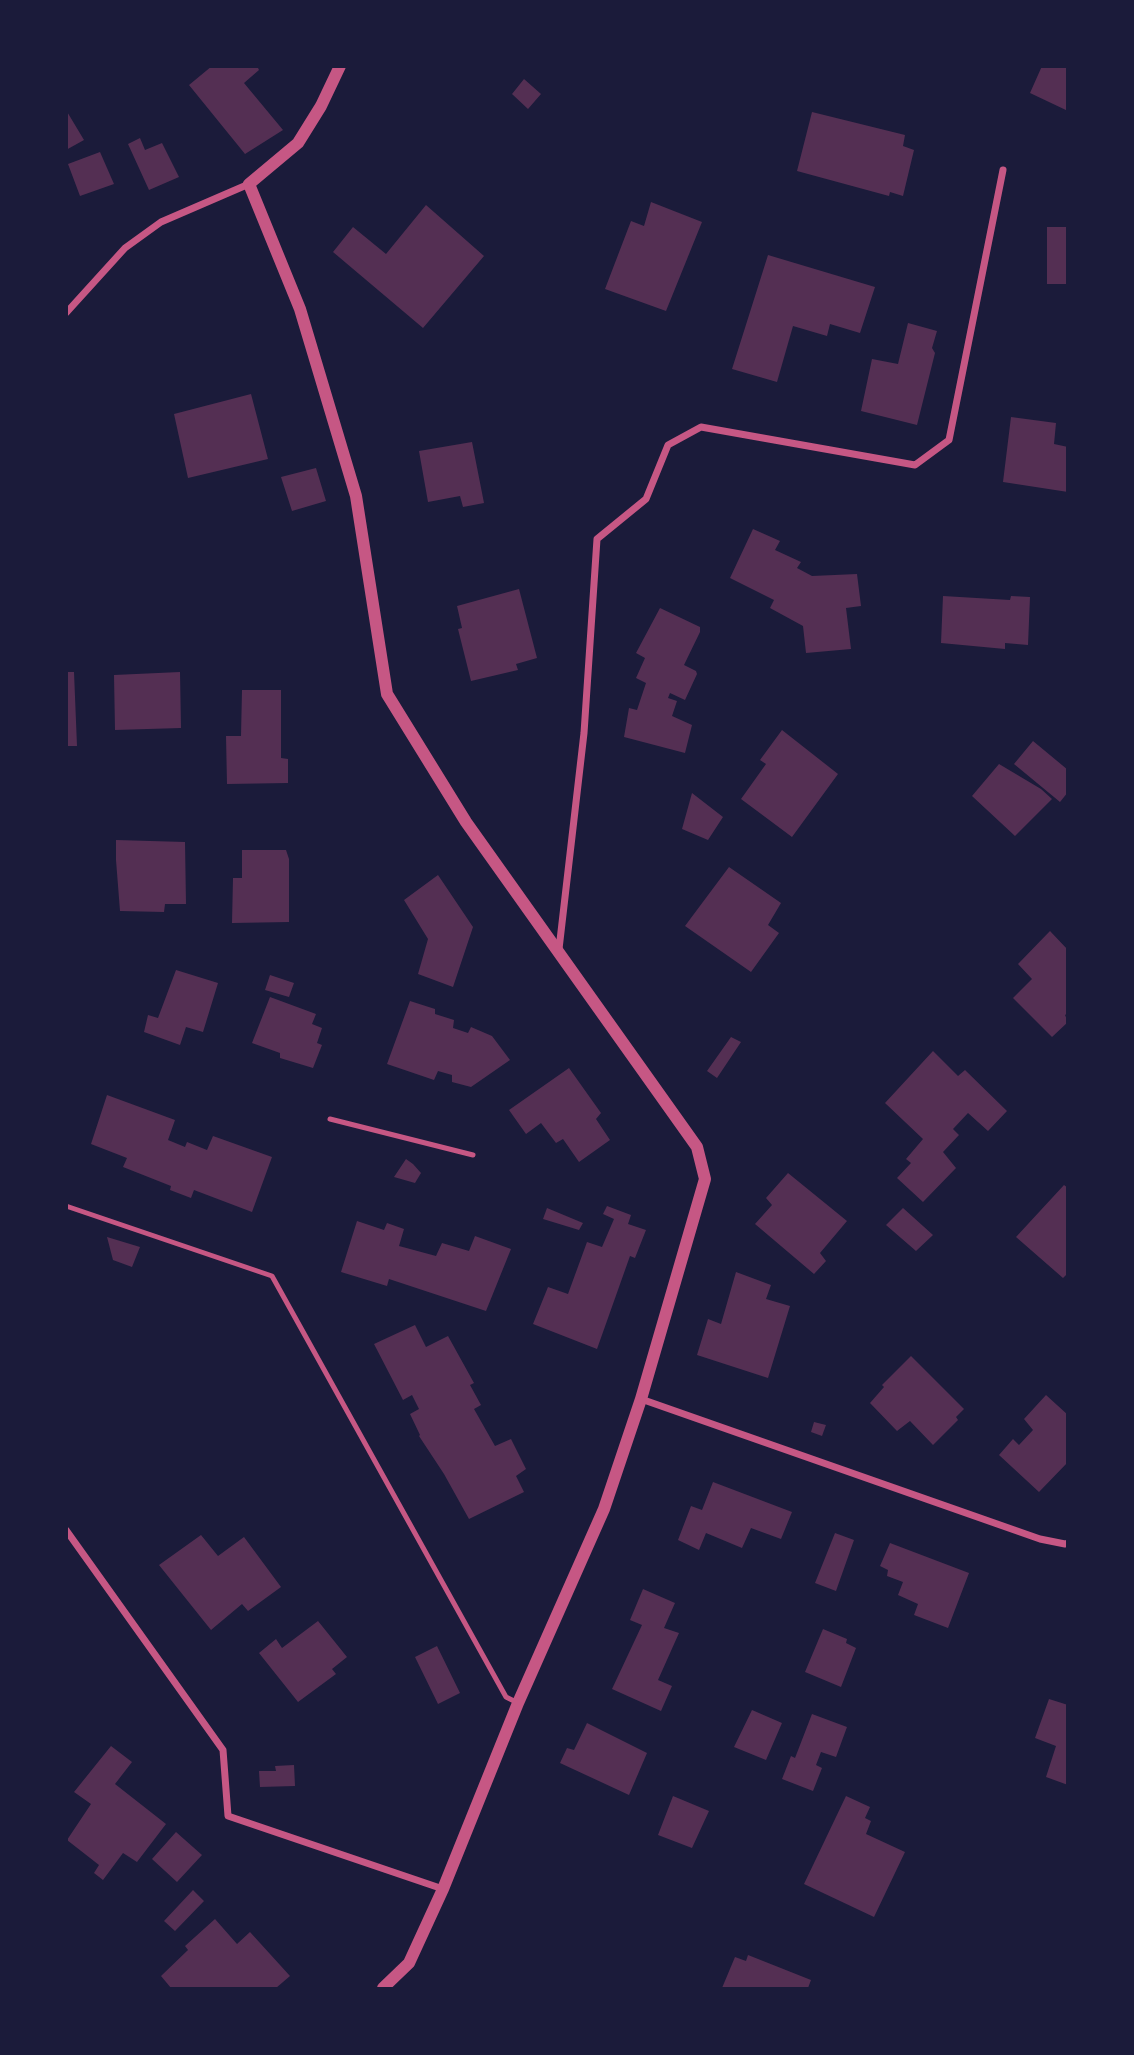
<!DOCTYPE html>
<html>
<head>
<meta charset="utf-8">
<style>
	body { margin:0 }
	#map { position:relative; width:1134px; height:2055px; overflow:hidden; background:#1b1b3a; font-family:"DM Sans",sans-serif }
	canvas { display:block }
	.frame { position:absolute; inset:0; border:68px solid #1b1b3a; pointer-events:none }
</style>
</head>
<body>
<div id="map">
<canvas width="1134" height="2055"></canvas>
<div class="frame"></div>
</div>
<script>
const ctx = document.querySelector('canvas').getContext('2d');
ctx.lineJoin = 'round';
function fillPath(path, color) {
  ctx.fillStyle = color;
  ctx.fill(path, 'evenodd');
}
function poly(rows) {
  const path = new Path2D();
  for (const r of rows) {
    path.moveTo(r[0], r[1]);
    for (let i = 2; i < r.length; i += 2) path.lineTo(r[i], r[i + 1]);
  }
  return path;
}
function strokePath(path, color, width, dash) {
  ctx.strokeStyle = color;
  ctx.lineWidth = width;
  ctx.lineCap = dash ? 'butt' : 'round';
  ctx.setLineDash(dash || []);
  ctx.stroke(path);
}
const building = poly([
	[212,66,257,66,259,70,244,83,283,130,245,154,189,85],
	[1042,66,1068,66,1068,111,1030,93],
	[524,79,541,94,528,109,512,94],
	[66,110,84,140,66,150],
	[812,112,905,135,903,146,914,150,903,196,890,192,889,196,797,171],
	[140,138,145,150,162,143,179,177,149,190,128,144],
	[100,152,114,184,80,196,68,164],
	[651,202,702,222,666,311,605,289,631,221,644,226],
	[426,205,484,256,423,328,333,252,353,227,386,254],
	[1047,227,1068,227,1068,284,1047,284],
	[768,255,875,287,860,333,830,324,827,336,793,326,777,382,732,369],
	[908,323,937,331,932,348,935,353,917,425,861,411,872,359,898,364],
	[251,394,268,459,188,478,174,414],
	[1011,417,1056,423,1054,444,1068,447,1068,492,1003,482],
	[472,442,484,503,463,507,460,496,428,502,419,451],
	[316,468,326,501,292,511,281,477],
	[753,529,780,541,775,550,801,562,797,568,812,576,857,574,861,606,846,608,851,649,806,653,803,626,770,608,774,600,730,578],
	[519,589,537,658,516,664,518,670,471,681,458,629,462,628,457,606],
	[943,596,1010,600,1011,596,1030,597,1028,645,1005,643,1005,649,941,643],
	[660,608,700,627,700,632,684,665,696,671,697,674,685,700,670,693,668,698,677,701,672,716,692,725,685,753,624,737,629,708,637,710,646,683,636,678,645,658,636,653],
	[66,672,74,672,77,746,66,746],
	[180,672,181,728,115,730,114,675],
	[242,690,281,690,281,758,288,759,288,783,227,784,226,736,241,736],
	[782,730,838,774,792,837,741,799,766,764,760,760],
	[1033,741,1068,770,1068,792,1060,802,1014,764],
	[999,764,1041,789,1052,799,1015,836,972,796],
	[692,793,723,817,708,840,682,829],
	[116,840,185,842,186,904,165,904,164,912,120,911,116,860],
	[242,850,286,850,289,859,289,922,232,923,233,878,242,878],
	[729,867,781,903,768,925,779,933,751,972,685,926],
	[438,875,473,927,453,987,418,974,428,939,404,900],
	[1050,931,1068,950,1068,1013,1065,1015,1068,1022,1052,1037,1013,998,1032,979,1018,964],
	[176,970,218,983,203,1032,186,1027,180,1045,144,1032,148,1015,158,1018],
	[270,975,294,983,289,997,265,990],
	[270,997,316,1014,312,1024,322,1028,317,1043,322,1045,313,1068,280,1058,280,1053,252,1043],
	[410,1001,435,1009,435,1014,454,1020,453,1028,468,1033,471,1027,492,1036,510,1060,471,1087,452,1082,452,1075,438,1071,434,1080,387,1064],
	[731,1037,741,1042,717,1078,707,1071],
	[933,1051,958,1076,965,1070,1007,1111,988,1131,968,1113,953,1129,959,1135,943,1152,956,1168,923,1202,897,1178,911,1163,906,1159,923,1139,885,1103],
	[569,1068,601,1113,596,1119,610,1140,579,1162,563,1139,556,1143,541,1123,526,1134,509,1110],
	[107,1095,175,1120,168,1140,185,1147,187,1142,207,1150,213,1136,272,1157,252,1212,194,1190,191,1198,170,1190,171,1186,123,1167,127,1158,91,1144],
	[406,1159,413,1164,421,1173,415,1183,394,1177],
	[788,1173,847,1221,820,1253,826,1261,814,1274,755,1224,772,1205,766,1198],
	[1064,1185,1068,1188,1068,1273,1063,1278,1016,1237],
	[607,1206,631,1215,628,1224,646,1230,635,1258,630,1256,597,1349,533,1324,548,1287,568,1294,587,1242,602,1247,614,1219,603,1214],
	[547,1208,583,1223,579,1230,543,1219],
	[903,1208,933,1235,916,1251,886,1225],
	[357,1221,384,1230,387,1223,404,1229,399,1246,436,1256,442,1243,469,1251,475,1236,511,1249,486,1311,389,1279,387,1286,341,1272],
	[107,1237,140,1247,132,1267,113,1260],
	[736,1272,771,1285,766,1299,790,1306,768,1378,697,1355,708,1319,721,1324],
	[415,1325,426,1347,448,1336,474,1383,470,1385,481,1405,474,1409,495,1446,511,1439,526,1469,516,1476,524,1492,469,1519,444,1474,419,1436,420,1435,410,1414,419,1409,412,1395,403,1400,374,1344],
	[911,1356,964,1409,956,1417,958,1420,933,1445,910,1421,897,1431,870,1403,884,1387,882,1385],
	[1046,1395,1068,1415,1068,1462,1039,1492,999,1455,1013,1439,1019,1445,1033,1430,1024,1419],
	[814,1422,826,1425,822,1436,811,1432],
	[713,1482,792,1512,781,1539,751,1528,742,1548,706,1533,699,1550,678,1540,691,1506,702,1510],
	[835,1533,854,1540,836,1591,815,1583],
	[201,1535,218,1556,244,1537,281,1587,248,1611,242,1604,211,1630,159,1565],
	[890,1543,969,1573,948,1628,914,1615,918,1604,898,1595,903,1582,887,1576,888,1570,880,1566],
	[643,1589,675,1603,664,1628,679,1633,658,1680,672,1686,661,1711,612,1689,642,1625,630,1620],
	[318,1621,347,1657,332,1669,336,1674,298,1702,259,1653,276,1639,282,1648],
	[823,1629,847,1639,846,1643,856,1648,841,1687,805,1672],
	[437,1646,460,1693,438,1704,415,1657],
	[1049,1699,1068,1705,1068,1785,1046,1777,1056,1746,1035,1738],
	[752,1710,782,1723,766,1760,734,1747],
	[812,1714,847,1727,836,1757,821,1752,816,1765,822,1768,813,1791,782,1779,791,1756,795,1758],
	[587,1723,647,1753,629,1795,560,1763,567,1748,574,1750],
	[111,1746,132,1762,115,1784,166,1824,137,1862,123,1853,103,1880,94,1873,99,1865,67,1840,91,1804,74,1792],
	[294,1765,295,1786,260,1787,259,1771,276,1771,275,1766],
	[673,1796,709,1811,692,1848,658,1835],
	[846,1796,870,1807,865,1818,871,1821,866,1834,905,1852,874,1917,804,1884],
	[176,1832,202,1855,177,1882,152,1859],
	[193,1890,204,1901,175,1931,164,1921],
	[215,1919,237,1944,250,1932,290,1976,276,1988,171,1988,161,1976,188,1950,185,1946],
	[748,1955,811,1980,808,1988,722,1988,735,1957,746,1961]
]);
const service = poly([
	[330,1119,473,1155],
	[66,1206,272,1276,506,1697,518,1703]
]);
const minor = poly([
	[66,313,125,248,161,222,249,184],
	[559,949,584,733,597,539,646,499,668,445,701,427,915,465,949,440,1003,170],
	[641,1399,1040,1539,1065,1544,1068,1543],
	[66,1530,223,1750,228,1816,443,1889]
]);
const tertiary = poly([
	[340,66,321,106,298,143,249,184,300,309,356,496,387,694,466,822,697,1147,705,1179,641,1399,604,1509,518,1703,443,1889,409,1963,383,1988]
]);
fillPath(building, '#542f53');
strokePath(service, '#c65784', 5);
strokePath(minor, '#c65784', 7);
strokePath(tertiary, '#c65784', 12);
</script>
</body>
</html>
